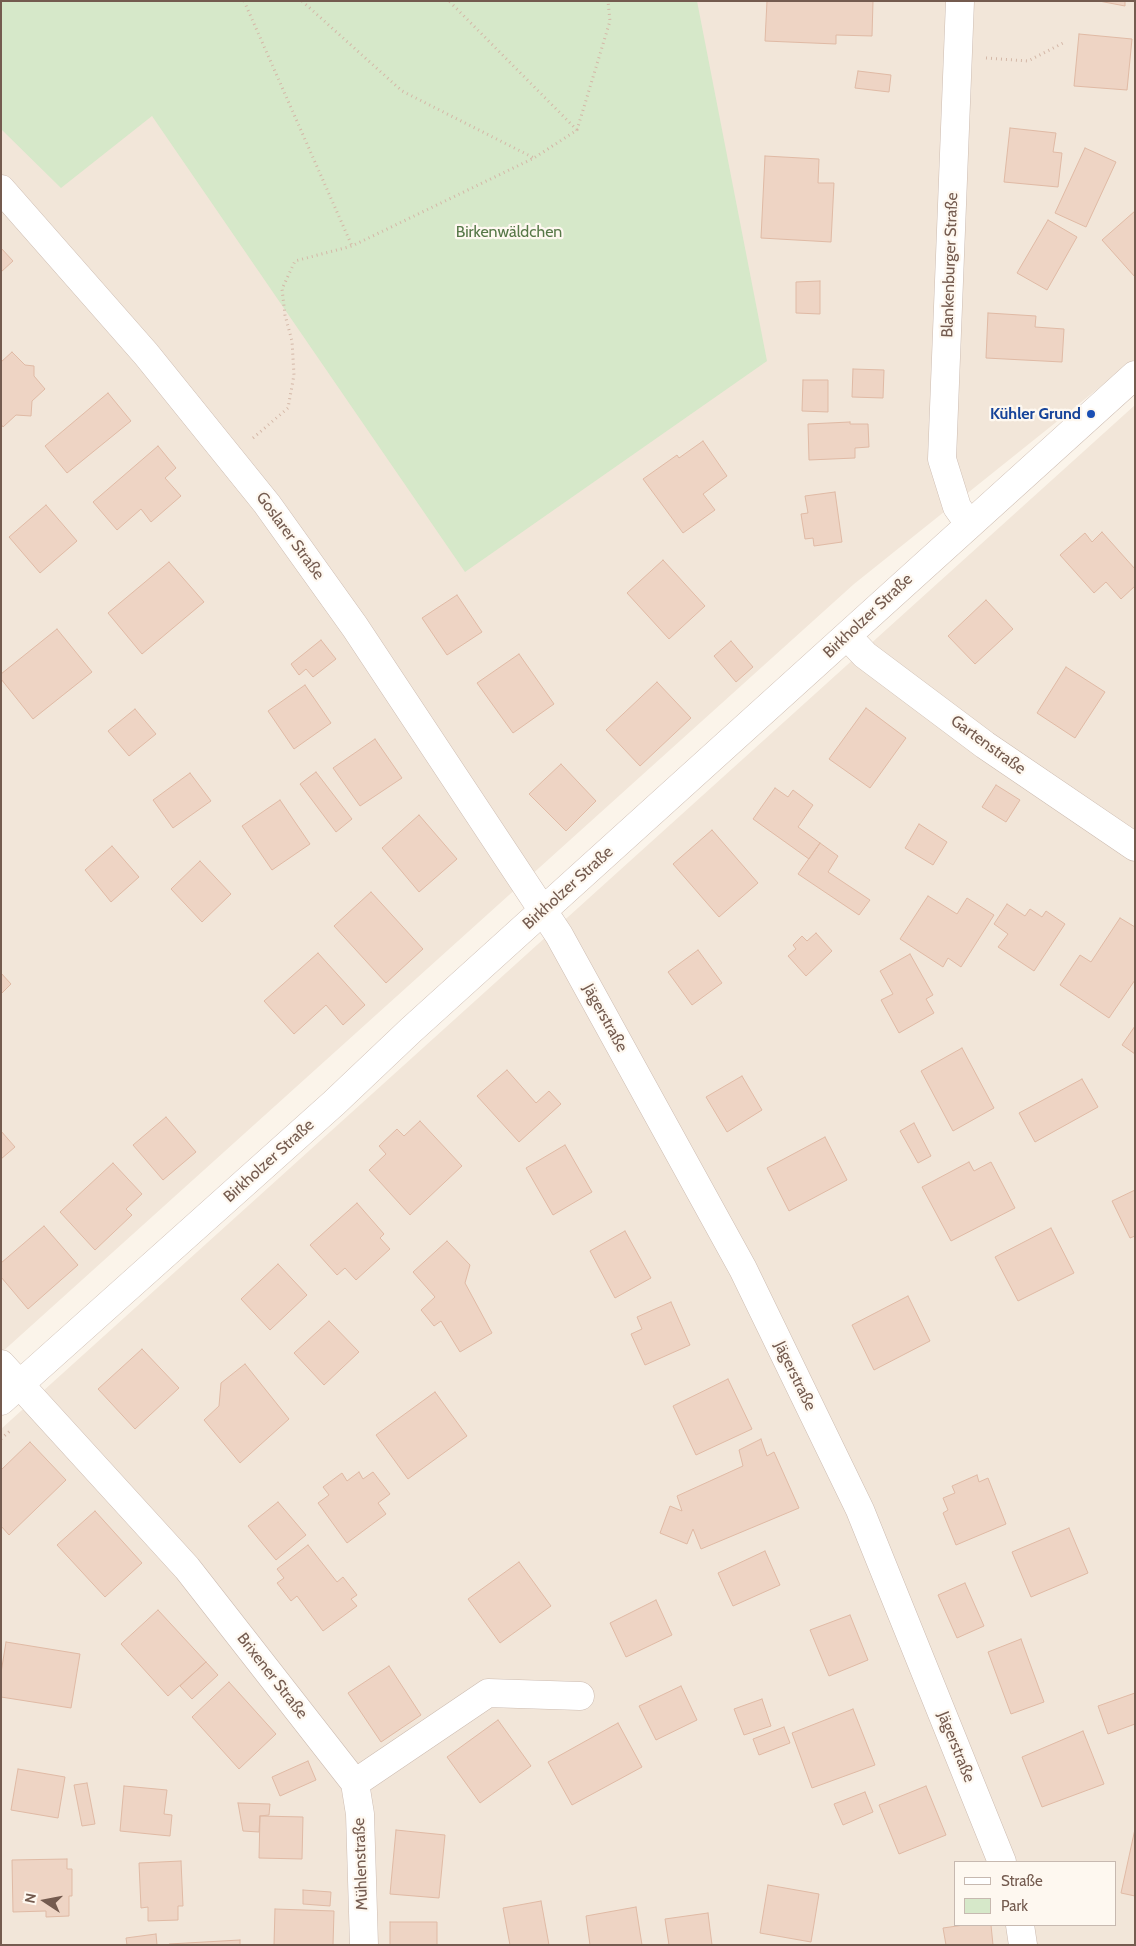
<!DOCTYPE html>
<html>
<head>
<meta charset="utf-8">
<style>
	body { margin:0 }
	#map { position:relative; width:1136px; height:1946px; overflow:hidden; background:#fbf4ea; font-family:Cabin,sans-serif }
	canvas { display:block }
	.frame { position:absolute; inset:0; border:2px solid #745b4f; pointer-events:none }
	.legend { position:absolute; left:954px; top:1861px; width:162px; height:65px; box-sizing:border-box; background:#fef8f0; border:1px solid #c7b9b0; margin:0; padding:6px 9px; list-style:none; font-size:15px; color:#745b4f }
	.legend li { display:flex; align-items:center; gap:10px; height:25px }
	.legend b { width:25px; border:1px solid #c7b9b0 }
	.north { position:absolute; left:20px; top:1876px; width:50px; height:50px; -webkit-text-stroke:4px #fef8f0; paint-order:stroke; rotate:281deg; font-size:14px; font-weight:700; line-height:20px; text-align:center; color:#745b4f }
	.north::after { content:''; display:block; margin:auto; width:18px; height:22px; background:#745b4f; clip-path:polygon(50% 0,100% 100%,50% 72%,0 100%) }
</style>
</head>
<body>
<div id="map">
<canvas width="1136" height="1946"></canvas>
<div class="frame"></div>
<ul class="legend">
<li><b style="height:6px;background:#fff"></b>Straße</li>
<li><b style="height:14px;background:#d6e8c9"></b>Park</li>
</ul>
<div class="north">N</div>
</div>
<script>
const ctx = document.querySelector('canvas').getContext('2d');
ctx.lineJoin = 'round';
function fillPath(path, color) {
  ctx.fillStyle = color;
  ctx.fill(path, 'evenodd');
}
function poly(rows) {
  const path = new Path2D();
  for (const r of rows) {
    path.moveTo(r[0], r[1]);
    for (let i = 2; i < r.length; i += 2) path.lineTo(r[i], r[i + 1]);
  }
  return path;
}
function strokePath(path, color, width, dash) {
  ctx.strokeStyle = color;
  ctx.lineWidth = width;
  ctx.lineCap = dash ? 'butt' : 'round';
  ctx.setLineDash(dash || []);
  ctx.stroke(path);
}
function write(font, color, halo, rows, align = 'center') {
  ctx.font = font + ' Cabin,sans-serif';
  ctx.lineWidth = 4.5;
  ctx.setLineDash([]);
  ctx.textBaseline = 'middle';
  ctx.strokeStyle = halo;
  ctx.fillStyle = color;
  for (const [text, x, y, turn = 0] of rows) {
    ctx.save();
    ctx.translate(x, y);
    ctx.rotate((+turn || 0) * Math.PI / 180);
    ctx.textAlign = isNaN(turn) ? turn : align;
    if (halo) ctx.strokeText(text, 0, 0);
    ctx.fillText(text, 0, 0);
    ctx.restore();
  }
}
const residential = poly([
	[1,1,1135,1,1135,359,854,584,1,1353],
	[1135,405,1135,1945,1,1945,1,1429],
	[955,1862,1115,1862,1115,1925,955,1925]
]);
const green = poly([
	[1,1,697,1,767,361,465,572,152,116,61,188,1,129]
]);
const building = poly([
	[767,1,873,1,872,36,836,35,836,44,765,41,767,1],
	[1099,1,1125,1,1125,6,1099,1],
	[1079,34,1132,39,1127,90,1074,86,1079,34],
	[858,71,891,75,889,92,855,88,858,71],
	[1010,128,1056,133,1053,152,1062,153,1058,187,1004,182,1010,128],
	[1085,148,1116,162,1086,227,1055,213,1085,148],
	[765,156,819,159,818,183,834,183,831,242,761,238,765,156],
	[1135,211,1135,277,1102,240,1135,211],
	[1048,220,1077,237,1047,290,1017,273,1048,220],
	[1,248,13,261,1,272,1,248],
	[820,281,820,314,796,313,796,282,820,281],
	[988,313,1036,316,1035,327,1064,329,1062,362,986,358,988,313],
	[12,352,25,365,34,366,34,376,45,389,32,401,31,416,16,415,3,427,1,424,1,362,12,352],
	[853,369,884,370,883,398,852,397,853,369],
	[803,380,828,380,828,412,802,411,803,380],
	[108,393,131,421,67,473,45,446,108,393],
	[850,422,850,424,868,424,869,447,855,448,855,458,809,460,808,424,850,422],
	[703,441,727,476,703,494,715,510,683,533,643,479,677,455,679,458,703,441],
	[158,446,176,468,165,478,181,496,151,522,141,509,117,530,93,502,158,446],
	[835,492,842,542,814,546,813,538,805,539,801,514,808,513,805,496,835,492],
	[46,505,77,541,40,573,9,537,46,505],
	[1102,532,1135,569,1135,586,1121,599,1106,582,1094,593,1060,555,1085,533,1092,542,1102,532],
	[663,560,705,606,669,639,627,593,663,560],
	[169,562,204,602,142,654,108,613,169,562],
	[457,595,482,632,447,655,422,618,457,595],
	[986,600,1013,629,975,664,948,636,986,600],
	[57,629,92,672,33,719,1,679,1,674,57,629],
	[321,640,336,659,313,677,306,669,299,675,291,664,321,640],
	[731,641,753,667,736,682,714,656,731,641],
	[519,654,554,704,513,733,477,683,519,654],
	[1066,667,1105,692,1075,738,1037,713,1066,667],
	[657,682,691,718,640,766,606,730,657,682],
	[305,685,331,723,294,749,268,711,305,685],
	[866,708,906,738,870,788,829,759,866,708],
	[135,709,156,734,129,756,108,731,135,709],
	[375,739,402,778,360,806,333,768,375,739],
	[561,764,596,801,566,831,529,794,561,764],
	[316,772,352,819,336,832,300,784,316,772],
	[190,773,211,801,173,828,153,800,190,773],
	[996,785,1020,800,1006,822,982,807,996,785],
	[775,788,788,797,793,790,813,805,798,827,820,843,809,859,753,819,775,788],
	[280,800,310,844,272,870,242,826,280,800],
	[419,815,457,859,419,892,382,848,419,815],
	[919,824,947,842,933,865,905,848,919,824],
	[712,830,758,883,719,917,673,864,712,830],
	[820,843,838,856,828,872,870,900,859,915,798,874,820,843],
	[112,846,139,877,111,902,85,870,112,846],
	[200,861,231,894,202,922,171,889,200,861],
	[371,892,423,949,386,983,334,926,371,892],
	[928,896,957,914,967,898,994,915,961,967,948,958,943,967,900,939,928,896],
	[1007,904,1025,916,1030,909,1042,917,1046,911,1065,924,1034,971,998,947,1008,934,994,924,1007,904],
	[1120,918,1135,927,1135,980,1109,1018,1060,985,1080,955,1091,962,1120,918],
	[816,933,832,951,806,976,788,956,796,949,793,945,802,936,807,941,816,933],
	[698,950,722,983,692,1005,668,972,698,950],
	[318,953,365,1005,343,1025,326,1005,294,1034,264,1001,318,953],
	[910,954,933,995,926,999,934,1013,899,1033,881,1000,893,994,880,971,910,954],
	[1,973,11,984,1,994,1,973],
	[1135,1026,1135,1054,1122,1045,1135,1026],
	[962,1048,994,1108,953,1131,921,1071,962,1048],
	[507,1070,536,1103,549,1091,561,1104,519,1142,477,1096,507,1070],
	[742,1076,762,1110,727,1132,706,1097,742,1076],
	[1082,1079,1098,1107,1035,1142,1019,1113,1082,1079],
	[166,1117,196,1152,163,1180,133,1145,166,1117],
	[420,1121,462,1166,410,1215,369,1170,386,1154,379,1146,397,1129,404,1136,420,1121],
	[914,1123,931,1156,918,1163,900,1131,914,1123],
	[1,1131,15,1147,1,1159,1,1131],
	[825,1137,847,1180,789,1211,767,1168,825,1137],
	[565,1145,592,1192,553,1215,526,1168,565,1145],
	[969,1162,974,1171,991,1162,1015,1208,951,1241,922,1187,969,1162],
	[113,1163,142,1194,126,1209,132,1215,95,1250,60,1212,113,1163],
	[1135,1190,1135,1236,1130,1238,1112,1201,1135,1190],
	[357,1203,384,1234,380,1238,390,1249,356,1280,345,1268,337,1275,310,1245,357,1203],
	[44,1226,78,1265,28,1309,1,1277,1,1263,44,1226],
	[1051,1228,1074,1273,1018,1301,995,1257,1051,1228],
	[625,1231,651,1278,615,1298,590,1251,625,1231],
	[447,1241,470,1265,465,1283,492,1333,460,1352,441,1321,434,1326,421,1310,435,1297,413,1272,447,1241],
	[278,1264,307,1295,270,1330,241,1299,278,1264],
	[908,1296,930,1341,874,1370,852,1325,908,1296],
	[671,1302,690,1345,645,1365,631,1334,642,1329,637,1317,671,1302],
	[329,1321,359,1352,324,1385,294,1353,329,1321],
	[142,1349,179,1388,135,1429,98,1389,142,1349],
	[245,1364,289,1419,240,1463,204,1420,219,1406,221,1383,245,1364],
	[728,1379,752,1429,696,1455,673,1406,728,1379],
	[435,1392,467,1436,408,1479,376,1435,435,1392],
	[761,1439,767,1456,774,1452,799,1508,701,1549,693,1529,687,1544,660,1533,670,1506,682,1511,677,1496,743,1466,739,1450,761,1439],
	[30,1442,66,1480,9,1535,1,1526,1,1470,30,1442],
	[359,1472,363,1479,373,1472,390,1494,378,1503,386,1514,347,1543,318,1503,329,1495,323,1487,342,1473,347,1481,359,1472],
	[977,1475,979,1482,988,1478,1006,1524,956,1545,943,1513,948,1510,943,1498,955,1493,952,1486,977,1475],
	[278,1502,306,1535,276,1560,248,1526,278,1502],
	[95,1511,142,1563,105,1597,57,1545,95,1511],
	[1069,1528,1088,1573,1031,1597,1012,1552,1069,1528],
	[308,1545,337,1582,343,1577,357,1595,351,1599,357,1606,323,1631,297,1596,291,1601,277,1583,284,1578,277,1569,308,1545],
	[765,1551,780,1585,733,1606,718,1573,765,1551],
	[519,1562,551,1606,500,1643,468,1599,519,1562],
	[965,1583,984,1626,957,1638,938,1595,965,1583],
	[656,1600,672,1635,626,1657,610,1623,656,1600],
	[158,1610,206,1662,168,1696,121,1644,158,1610],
	[850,1615,868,1660,829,1676,810,1630,850,1615],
	[1021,1639,1044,1702,1011,1714,988,1652,1021,1639],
	[6,1642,80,1654,71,1708,1,1697,1,1673,6,1642],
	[206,1662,218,1675,192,1699,180,1686,206,1662],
	[389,1666,421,1715,381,1742,348,1693,389,1666],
	[229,1682,276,1734,239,1769,192,1717,229,1682],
	[681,1686,697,1720,656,1740,639,1706,681,1686],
	[1135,1693,1135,1724,1108,1734,1098,1706,1135,1693],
	[762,1699,771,1726,744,1735,734,1709,762,1699],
	[853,1709,875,1765,812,1788,792,1733,853,1709],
	[498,1720,531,1766,480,1803,447,1757,498,1720],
	[618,1723,642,1767,572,1805,548,1762,618,1723],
	[784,1727,790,1743,759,1755,753,1739,784,1727],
	[1083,1731,1104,1784,1042,1807,1022,1757,1083,1731],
	[308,1761,316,1780,280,1796,272,1777,308,1761],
	[18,1769,65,1777,58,1818,11,1810,18,1769],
	[87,1783,95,1824,82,1826,74,1785,87,1783],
	[124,1786,167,1790,164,1814,172,1815,170,1836,120,1831,124,1786],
	[926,1786,946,1835,899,1854,879,1805,926,1786],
	[865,1792,873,1812,843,1825,834,1804,865,1792],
	[238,1803,270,1804,269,1815,260,1816,259,1832,243,1831,238,1803],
	[260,1816,303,1817,302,1859,259,1858,260,1816],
	[1135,1829,1135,1896,1121,1893,1135,1829],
	[396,1830,445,1835,439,1898,390,1894,396,1830],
	[67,1859,67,1869,72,1869,72,1896,69,1896,69,1916,46,1917,46,1911,13,1912,12,1860,67,1859],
	[181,1861,183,1906,178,1906,178,1920,148,1921,148,1907,141,1908,139,1863,181,1861],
	[768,1885,819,1894,811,1942,760,1933,768,1885],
	[303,1890,331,1892,330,1906,303,1904,303,1890],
	[541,1901,549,1945,510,1945,503,1908,541,1901],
	[636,1907,642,1945,590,1945,586,1916,636,1907],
	[275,1909,334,1911,333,1945,274,1945,275,1909],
	[708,1913,712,1945,669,1945,665,1919,708,1913],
	[390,1922,437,1922,437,1945,390,1945,390,1922],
	[964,1925,991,1925,993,1945,946,1945,943,1928,964,1925],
	[156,1934,157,1945,127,1945,126,1938,156,1934],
	[240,1940,240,1945,169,1945,169,1944,240,1940]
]);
const path = poly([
	[244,1,352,246],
	[302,1,402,91,534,158],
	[986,58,1028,61,1065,42],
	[577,130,610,21,608,1],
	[253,438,288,408,294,375,292,341,285,315,282,289,295,261,352,246,534,158,577,130,449,1],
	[1,1439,12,1429]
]);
const minor = poly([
	[960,1,942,459,957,507,969,524],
	[1,189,146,354,267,504,355,627,559,935,743,1269,860,1510,1002,1862],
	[847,636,865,655,985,745,1135,847],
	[1,1364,187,1568,355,1783,360,1814,364,1945],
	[1,1401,334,1103,411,1030,1135,375],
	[355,1783,488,1693,580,1696],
	[1020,1925,1023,1945]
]);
const markers = [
	[1091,414,5,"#1a4fb4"]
];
const parkNames = [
	["Birkenwäldchen",509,232]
];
const streetNames = [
	["Blankenburger Straße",950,265,-88],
	["Goslarer Straße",290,536,54],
	["Birkholzer Straße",868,616,-43],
	["Gartenstraße",988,745,36],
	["Birkholzer Straße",568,888,-42],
	["Jägerstraße",605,1018,61],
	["Birkholzer Straße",269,1161,-42],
	["Jägerstraße",795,1376,64],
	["Brixener Straße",272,1676,52],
	["Jägerstraße",956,1747,68],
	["Mühlenstraße",361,1864,-92]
];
const transitNames = [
	["Kühler Grund",1081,414]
];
fillPath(residential, '#f2e6d9');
fillPath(green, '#d6e8c9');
fillPath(building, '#eed4c4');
strokePath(building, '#e0baa5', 1);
strokePath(minor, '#cdbcb1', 29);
strokePath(path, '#d4b7a7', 3, [1, 4]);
strokePath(minor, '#fff', 28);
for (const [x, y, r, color] of markers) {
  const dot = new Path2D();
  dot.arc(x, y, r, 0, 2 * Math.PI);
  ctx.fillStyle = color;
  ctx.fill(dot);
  strokePath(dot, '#fef8f0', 2);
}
write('16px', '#577848', '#fef8f0', parkNames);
write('16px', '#745b4f', '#fef8f0', streetNames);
write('bold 16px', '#164399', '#fef8f0', transitNames, 'right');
</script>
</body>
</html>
